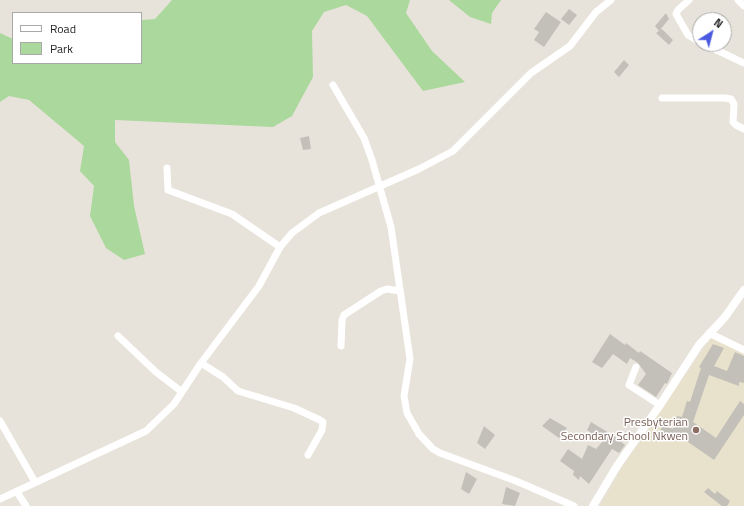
<!DOCTYPE html>
<html>
<head>
<meta charset="utf-8">
<style>
	body { margin:0 }
	#map { position:relative; width:744px; height:506px; overflow:hidden; background:#e8e3da; font-family:"Titillium Web",sans-serif }
	canvas { display:block }
	.legend { position:absolute; left:12px; top:12px; width:130px; height:52px; box-sizing:border-box; background:#fff; border:1px solid #a9a9a9; margin:0; padding:5px 7px; list-style:none; font-size:12px; color:#272727 }
	.legend li { display:flex; align-items:center; gap:8px; height:20px }
	.legend b { width:20px; border:1px solid #a9a9a9 }
	.north { position:absolute; left:692px; top:12px; width:40px; height:40px; box-sizing:border-box; background:#fff; border:1px solid #a9a9a9; border-radius:50%; rotate:36deg; font-size:11px; font-weight:700; line-height:16px; text-align:center; color:#272727 }
	.north::after { content:''; display:block; margin:auto; width:14px; height:18px; background:#4c5ae2; clip-path:polygon(50% 0,100% 100%,50% 72%,0 100%) }
</style>
</head>
<body>
<div id="map">
<canvas width="744" height="506"></canvas>
<ul class="legend">
<li><b style="height:5px;background:#fff"></b>Road</li>
<li><b style="height:11px;background:#abd89c"></b>Park</li>
</ul>
<div class="north">N</div>
</div>
<script>
const ctx = document.querySelector('canvas').getContext('2d');
ctx.lineJoin = 'round';
function fillPath(path, color) {
  ctx.fillStyle = color;
  ctx.fill(path, 'evenodd');
}
function poly(rows) {
  const path = new Path2D();
  for (const r of rows) {
    path.moveTo(r[0], r[1]);
    for (let i = 2; i < r.length; i += 2) path.lineTo(r[i], r[i + 1]);
  }
  return path;
}
function strokePath(path, color, width, dash) {
  ctx.strokeStyle = color;
  ctx.lineWidth = width;
  ctx.lineCap = dash ? 'butt' : 'round';
  ctx.setLineDash(dash || []);
  ctx.stroke(path);
}
function write(font, color, halo, rows, align = 'center') {
  ctx.font = font + ' "Titillium Web",sans-serif';
  ctx.lineWidth = 3;
  ctx.setLineDash([]);
  ctx.textBaseline = 'middle';
  ctx.strokeStyle = halo;
  ctx.fillStyle = color;
  for (const [text, x, y, turn = 0] of rows) {
    ctx.save();
    ctx.translate(x, y);
    ctx.rotate((+turn || 0) * Math.PI / 180);
    ctx.textAlign = isNaN(turn) ? turn : align;
    if (halo) ctx.strokeText(text, 0, 0);
    ctx.fillText(text, 0, 0);
    ctx.restore();
  }
}
const education = poly([
	[711,338,744,351,744,506,600,506,624,464]
]);
const green = poly([
	[172,0,410,0,406,13,432,51,465,82,423,91,367,16,346,5,324,12,312,31,313,77,292,116,273,127,115,120,115,142,129,160,134,206,145,254,124,260,106,248,90,216,94,186,80,171,84,146,29,100,9,96,0,102,0,33,13,39,13,63,141,63,141,20,155,19],
	[449,0,501,0,492,13,491,24,470,17]
]);
const building = poly([
	[569,9,577,15,569,25,561,19],
	[546,12,561,22,544,47,534,40,539,32,534,29],
	[666,13,669,19,660,30,662,29,673,40,669,45,656,33,659,31,655,26],
	[624,60,629,65,619,77,614,72],
	[309,136,311,149,303,150,300,138],
	[610,334,625,345,626,343,639,353,640,351,672,373,667,384,665,383,656,397,638,385,646,374,638,363,630,358,627,364,613,354,602,368,592,362],
	[713,344,724,348,714,366,727,371,735,352,744,356,744,383,739,382,739,386,709,375,693,422,716,438,740,401,744,404,744,415,714,460,681,437,680,440,668,435,666,441,659,438,662,425,673,429,677,416,682,417,687,401,690,402,701,368,699,367],
	[550,418,567,428,559,438,542,426],
	[591,422,614,436,625,445,619,453,612,449,589,484,580,476,579,480,573,475,574,471,560,461,568,449,582,459,588,445,596,449,603,441,587,430],
	[484,426,495,435,485,449,477,443],
	[466,472,477,479,469,494,461,489],
	[506,487,520,493,515,506,502,504],
	[708,488,715,494,717,491,730,501,727,506,722,506,704,492]
]);
const minor = poly([
	[689,0,678,10,676,14,688,35,700,42],
	[738,0,744,6],
	[704,44,744,63],
	[333,85,364,138,372,160,391,227,410,359,404,396,407,413,419,434,433,449,440,453,516,481,574,506],
	[662,98,725,98,731,99,734,104,733,122,736,125,744,129],
	[167,168,168,190,232,214,280,247],
	[709,333,744,350],
	[118,336,156,372,182,392],
	[341,346,342,320,344,315,381,291,387,289,400,291],
	[201,363,223,377,238,391,294,408,320,420,323,422,322,430,308,455],
	[636,367,629,385,660,405],
	[0,421,35,482],
	[17,492,26,506],
	[0,499,146,431,174,404,201,363,259,286,280,247,292,233,319,213,419,169,453,151,531,73,570,46,596,12,611,0]
]);
const tertiary = poly([
	[593,506,617,466,660,405,699,345,725,317,744,290]
]);
const markers = [
	[696,430,4,"#8d6e63"]
];
const educationNames = [
	["Presbyterian",688,423],
	["Secondary School Nkwen",688,437]
];
fillPath(education, '#e8e1cb');
fillPath(green, '#abd89c');
fillPath(building, '#c3c0b9');
strokePath(minor, '#fff', 7);
strokePath(tertiary, '#fff', 8);
for (const [x, y, r, color] of markers) {
  const dot = new Path2D();
  dot.arc(x, y, r, 0, 2 * Math.PI);
  ctx.fillStyle = color;
  ctx.fill(dot);
  strokePath(dot, '#fff', 1.5);
}
write('12px', '#785e54', '#fff', educationNames, 'right');
</script>
</body>
</html>
